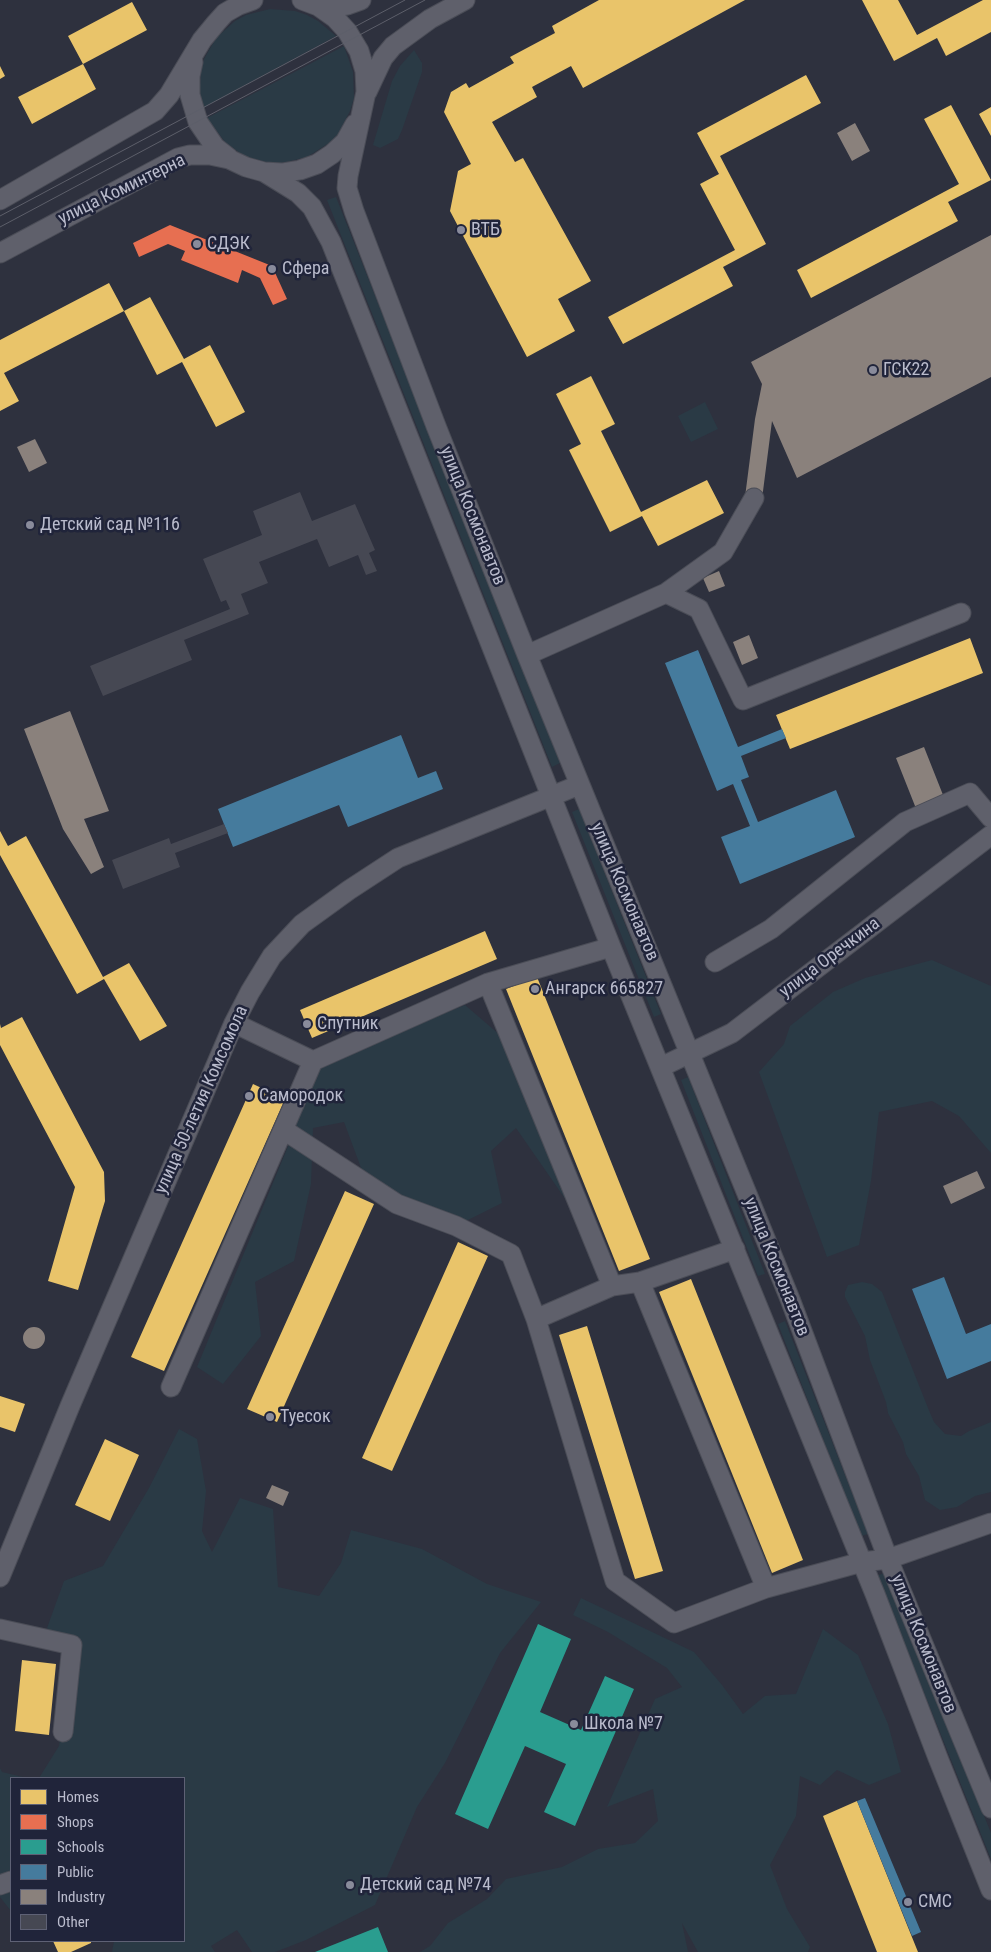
<!DOCTYPE html>
<html>
<head>
<meta charset="utf-8">
<style>
	body { margin:0 }
	#map { position:relative; width:991px; height:1952px; overflow:hidden; background:#2e313e; font-family:"Roboto Condensed",sans-serif }
	canvas { display:block }
	.legend { position:absolute; left:10px; top:1777px; width:175px; height:165px; box-sizing:border-box; background:#20243a; border:1px solid #5e6175; margin:0; padding:6px 9px; list-style:none; font-size:15px; color:#babccd }
	.legend li { display:flex; align-items:center; gap:10px; height:25px }
	.legend b { width:25px; border:1px solid #5e6175 }
</style>
</head>
<body>
<div id="map">
<canvas width="991" height="1952"></canvas>
<ul class="legend">
<li><b style="height:14px;background:#e9c46a"></b>Homes</li>
<li><b style="height:14px;background:#e76f51"></b>Shops</li>
<li><b style="height:14px;background:#2a9d8f"></b>Schools</li>
<li><b style="height:14px;background:#457b9d"></b>Public</li>
<li><b style="height:14px;background:#8a817c"></b>Industry</li>
<li><b style="height:14px;background:#464853"></b>Other</li>
</ul>
</div>
<script>
const ctx = document.querySelector('canvas').getContext('2d');
ctx.lineJoin = 'round';
function fillPath(path, color) {
  ctx.fillStyle = color;
  ctx.fill(path, 'evenodd');
}
function poly(rows) {
  const path = new Path2D();
  for (const r of rows) {
    if (r.length === 3) {
      path.moveTo(r[0] + r[2], r[1]);
      path.arc(r[0], r[1], r[2], 0, 2 * Math.PI);
      continue;
    }
    path.moveTo(r[0], r[1]);
    for (let i = 2; i < r.length; i += 2) path.lineTo(r[i], r[i + 1]);
  }
  return path;
}
function strokePath(path, color, width, dash) {
  ctx.strokeStyle = color;
  ctx.lineWidth = width;
  ctx.lineCap = dash ? 'butt' : 'round';
  ctx.setLineDash(dash || []);
  ctx.stroke(path);
}
function write(font, color, halo, rows, align = 'center') {
  ctx.font = font + ' "Roboto Condensed",sans-serif';
  ctx.lineWidth = 5;
  ctx.setLineDash([]);
  ctx.textBaseline = 'middle';
  ctx.strokeStyle = halo;
  ctx.fillStyle = color;
  for (const [text, x, y, turn = 0] of rows) {
    ctx.save();
    ctx.translate(x, y);
    ctx.rotate((+turn || 0) * Math.PI / 180);
    ctx.textAlign = isNaN(turn) ? turn : align;
    if (halo) ctx.strokeText(text, 0, 0);
    ctx.fillText(text, 0, 0);
    ctx.restore();
  }
}
const green = poly([
	[270,9,295,11,307,15,318,21,336,36,201,109,199,97,201,71,204,59,216,38,235,21,246,15],
	[344,46,353,72,354,98,350,111,338,134,329,143,307,157,282,163,269,163,244,156,225,142,207,118],
	[414,50,422,63,422,72,402,130,398,139,380,148,373,145,392,81,400,66],
	[336,197,560,763,552,767,327,200],
	[705,402,718,429,691,442,678,416],
	[579,809,661,1014,654,1017,572,812],
	[932,960,991,986,991,1153,959,1116,932,1101,879,1112,871,1181,859,1245,827,1257,759,1072,784,1044,790,1026,833,992,865,978],
	[465,1005,514,1047,575,1213,516,1128,491,1151,502,1203,456,1226,367,1184,344,1122,313,1128,311,1184,294,1261,255,1282,261,1336,223,1384,197,1367,296,1127,297,1073],
	[688,1077,765,1274,758,1276,681,1080],
	[862,1282,872,1284,882,1292,928,1408,934,1422,945,1434,961,1436,969,1431,991,1422,991,1492,975,1496,957,1507,940,1510,925,1500,919,1476,906,1454,903,1442,888,1413,886,1402,870,1360,865,1336,845,1297,845,1292,848,1285],
	[785,1321,868,1534,861,1536,778,1324],
	[179,1429,197,1439,206,1491,202,1531,212,1552,240,1498,273,1509,278,1587,319,1596,341,1563,351,1530,422,1549,487,1584,541,1602,500,1653,445,1763,417,1807,375,1905,306,1940,275,1952,252,1952,237,1930,211,1946,215,1952,112,1952,114,1941,184,1941,184,1778,39,1778,59,1746,72,1661,47,1628,64,1581,103,1566,149,1488],
	[886,1572,991,1833,991,1859,877,1576],
	[581,1598,694,1652,722,1685,743,1714,765,1696,796,1694,823,1629,858,1655,888,1724,901,1772,869,1785,837,1770,820,1785,800,1776,796,1816,770,1865,787,1909,810,1947,808,1952,698,1952,682,1923,688,1952,420,1952,430,1946,448,1923,487,1899,506,1879,562,1867,598,1849,635,1843,658,1821,653,1789,607,1807,655,1699,682,1687,667,1668,608,1632,573,1615],
	[0,1768,2,1772,27,1778,11,1778,11,1911,0,1897]
]);
const homes = poly([
	[599,0,745,0,583,88,571,66,532,87,537,97,492,122,515,162,523,158,591,281,558,299,575,331,527,357,450,211,458,171,471,164,444,112,451,92,466,83,469,88,514,63,510,57,555,33,552,26],
	[862,0,898,0,917,35,983,0,991,0,991,32,946,56,937,38,894,61],
	[132,2,147,30,83,64,68,36],
	[83,64,96,89,32,124,18,97],
	[0,66,5,76,0,79],
	[806,75,821,103,720,156,766,244,723,267,733,286,623,344,608,317,735,250,700,184,719,174,697,133],
	[951,105,991,180,948,202,958,221,811,298,797,270,959,184,924,119],
	[991,107,991,136,979,114],
	[109,283,124,311,4,373,19,401,0,411,0,340],
	[150,297,184,359,210,345,245,412,216,427,182,362,157,375,124,311],
	[591,376,615,424,601,431,641,512,707,480,724,513,658,546,642,516,610,532,569,450,581,444,556,394],
	[970,638,983,673,790,749,776,715],
	[0,831,8,846,26,836,103,977,129,963,167,1026,140,1041,104,979,77,994,0,855],
	[485,931,497,959,312,1038,300,1010],
	[537,977,650,1259,619,1271,506,989],
	[22,1017,104,1172,105,1201,78,1290,48,1281,75,1187,0,1045,0,1024,1,1028],
	[253,1084,285,1099,164,1371,131,1357],
	[345,1191,374,1204,277,1422,247,1409],
	[458,1242,488,1256,392,1471,362,1458],
	[691,1279,803,1560,772,1573,659,1292],
	[587,1326,663,1571,635,1579,559,1335],
	[0,1396,25,1404,15,1432,0,1427],
	[105,1439,139,1455,110,1521,75,1505],
	[22,1660,56,1664,49,1735,15,1731],
	[857,1801,918,1952,877,1952,823,1816],
	[53,1941,91,1941,91,1943,71,1952,58,1952]
]);
const shops = poly([
	[170,225,272,266,287,299,273,305,260,278,242,270,238,283,181,260,185,251,168,244,139,257,133,243]
]);
const schools = poly([
	[538,1624,571,1639,540,1712,581,1730,605,1676,634,1689,575,1826,544,1812,566,1764,525,1746,488,1829,455,1814],
	[378,1927,388,1952,315,1952]
]);
const public = poly([
	[698,650,738,747,782,729,786,738,741,756,749,777,741,780,758,822,836,790,855,837,740,884,721,837,750,826,733,784,717,791,665,663],
	[401,735,418,778,436,771,443,789,348,827,339,805,233,847,218,809],
	[944,1277,966,1334,991,1324,991,1361,947,1379,912,1289],
	[865,1798,921,1932,912,1936,857,1801]
]);
const industry = poly([
	[855,123,870,151,852,161,837,133],
	[991,235,991,377,797,478,772,421,762,499,745,497,755,419,762,384,751,362],
	[35,439,47,463,29,472,17,447],
	[719,571,725,586,709,592,703,578],
	[749,635,758,658,742,665,733,642],
	[70,711,109,811,84,819,104,867,91,874,63,829,24,729],
	[924,747,945,800,917,811,896,758],
	[977,1171,985,1188,951,1204,943,1186],
	[34,1338,11],
	[272,1485,289,1492,283,1506,266,1498]
]);
const building = poly([
	[300,492,312,521,355,504,375,550,369,553,377,571,366,575,358,555,329,567,317,539,259,562,268,583,241,594,249,614,184,640,192,660,103,696,90,666,230,609,226,600,221,602,203,559,262,535,253,511],
	[224,824,228,833,175,853,180,867,123,889,112,860,169,838,171,844]
]);
const minor = poly([
	[302,0,318,6,332,7,347,5,361,0],
	[318,6,335,18,347,31,359,51,365,71,366,92,348,176,347,188,354,211,436,426,527,655,790,1299,888,1559,991,1808],
	[193,62,190,76,190,95,198,122,215,147,229,158],
	[367,92,383,58,393,46,430,19,465,0],
	[264,172,298,193,312,207,331,242,611,947,875,1594,938,1758,991,1890],
	[0,200,155,111,169,95,202,40,216,23,225,13,239,5,253,0],
	[0,253,178,158,190,155,210,155,229,159,246,167,264,172,282,173,300,170,317,164,332,154,345,142,355,124],
	[666,593,699,609,743,700,961,613],
	[527,655,666,593,723,552,754,498],
	[715,962,771,929,905,822,970,793,991,818],
	[488,983,612,1286],
	[234,1023,313,1061],
	[661,1067,732,1033,991,835],
	[284,1130,397,1204,456,1226,511,1254,536,1319],
	[735,1249,640,1282,612,1286,536,1319,615,1581,674,1623,766,1588,862,1562,888,1559,991,1523],
	[640,1282,766,1588],
	[171,1387,313,1061,488,983,611,947],
	[0,1577,70,1406,234,1023,250,992,272,956,302,924,349,890,398,858,579,785],
	[0,1629,72,1645,63,1732],
	[0,1885,11,1881]
]);
const tram = poly([
	[0,216,405,0],
	[0,227,425,0]
]);
const markers = [
	[461,230,5,"#898b9b"],
	[197,244,5,"#898b9b"],
	[272,269,5,"#898b9b"],
	[873,370,5,"#898b9b"],
	[30,525,5,"#898b9b"],
	[535,989,5,"#898b9b"],
	[307,1024,5,"#898b9b"],
	[249,1096,5,"#898b9b"],
	[270,1417,5,"#898b9b"],
	[574,1724,5,"#898b9b"],
	[350,1885,5,"#898b9b"],
	[908,1902,5,"#898b9b"]
];
const streetNames = [
	["улица Коминтерна",122,190,-26],
	["улица Космонавтов",472,516,68],
	["улица Космонавтов",624,892,67],
	["улица Оречкина",830,958,-37],
	["улица 50-летия Комсомола",202,1100,-66],
	["улица Космонавтов",776,1267,68],
	["улица Космонавтов",923,1644,68]
];
const poiNames = [
	["ВТБ",471,230],
	["СДЭК",207,244],
	["Сфера",282,269],
	["ГСК22",883,370],
	["Детский сад №116",40,525],
	["Ангарск 665827",545,989],
	["Спутник",317,1024],
	["Самородок",259,1096],
	["Туесок",280,1417],
	["Школа №7",584,1724],
	["Детский сад №74",360,1885],
	["СМС",918,1902]
];
fillPath(green, '#2a3a45');
fillPath(homes, '#e9c46a');
fillPath(shops, '#e76f51');
fillPath(schools, '#2a9d8f');
fillPath(public, '#457b9d');
fillPath(industry, '#8a817c');
fillPath(building, '#464853');
strokePath(minor, '#4b4d57', 21);
strokePath(minor, '#5f606b', 19);
strokePath(tram, '#5d5f6a', 1);
for (const [x, y, r, color] of markers) {
  const dot = new Path2D();
  dot.arc(x, y, r, 0, 2 * Math.PI);
  ctx.fillStyle = color;
  ctx.fill(dot);
  strokePath(dot, '#20243a', 2);
}
write('18px', '#babccd', '#20243a', streetNames);
write('18px', '#babccd', '#20243a', poiNames, 'left');
</script>
</body>
</html>
